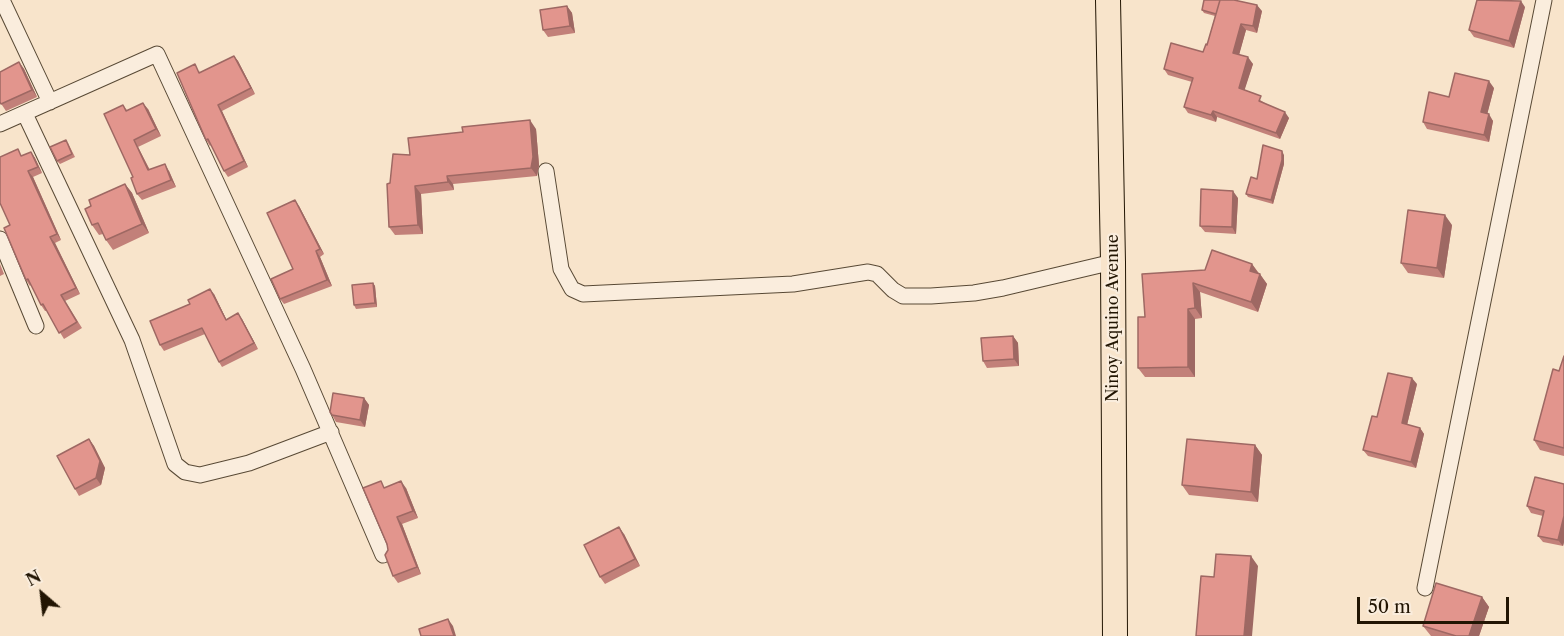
<!DOCTYPE html>
<html>
<head>
<meta charset="utf-8">
<style>
	body { margin:0 }
	#map { position:relative; width:1564px; height:636px; overflow:hidden; background:#f8e4cb; font-family:"Libre Caslon Text",serif }
	canvas { display:block }
	.north { position:absolute; left:12px; top:564px; width:60px; height:60px; -webkit-text-stroke:4px #faeddd; paint-order:stroke; rotate:332deg; font-size:16px; font-weight:700; line-height:24px; text-align:center; color:#221503 }
	.north::after { content:''; display:block; margin:auto; width:21px; height:27px; background:#221503; clip-path:polygon(50% 0,100% 100%,50% 72%,0 100%) }
	.scale { position:absolute; left:1357px; top:597px; width:152px; height:27px; box-sizing:border-box; border:3px solid #221503; border-top:0; padding-left:8px; font-size:18px; line-height:21px; white-space:nowrap; color:#221503; -webkit-text-stroke:4px #faeddd; paint-order:stroke }
</style>
</head>
<body>
<div id="map">
<canvas width="1564" height="636"></canvas>
<div class="north">N</div>
<div class="scale">50 m</div>
</div>
<script>
const ctx = document.querySelector('canvas').getContext('2d');
ctx.lineJoin = 'round';
function poly(rows) {
  const path = new Path2D();
  for (const r of rows) {
    path.moveTo(r[0], r[1]);
    for (let i = 2; i < r.length; i += 2) path.lineTo(r[i], r[i + 1]);
  }
  return path;
}
function strokePath(path, color, width, dash) {
  ctx.strokeStyle = color;
  ctx.lineWidth = width;
  ctx.lineCap = dash ? 'butt' : 'round';
  ctx.setLineDash(dash || []);
  ctx.stroke(path);
}
function fillPath(path, color) {
  ctx.fillStyle = color;
  ctx.fill(path, 'evenodd');
}
function write(font, color, halo, rows, align = 'center') {
  ctx.font = font + ' "Libre Caslon Text",serif';
  ctx.lineWidth = 4.5;
  ctx.setLineDash([]);
  ctx.textBaseline = 'middle';
  ctx.strokeStyle = halo;
  ctx.fillStyle = color;
  for (const [text, x, y, turn = 0] of rows) {
    ctx.save();
    ctx.translate(x, y);
    ctx.rotate((+turn || 0) * Math.PI / 180);
    ctx.textAlign = isNaN(turn) ? turn : align;
    if (halo) ctx.strokeText(text, 0, 0);
    ctx.fillText(text, 0, 0);
    ctx.restore();
  }
}
const minor = poly([
	[2,0,50,102],
	[25,114,132,340,175,464,185,472,200,475,249,463,331,432],
	[0,124,157,54,303,369,383,555],
	[546,171,561,269,572,289,583,294,793,284,868,272,877,274,893,290,903,296,931,296,974,293,1003,288,1113,262],
	[0,239,36,326],
	[1425,588,1544,0]
]);
const primary = poly([
	[1108,0,1113,262,1115,636]
]);
const wall = poly([
	[567,6,572,13,575,33,548,37,543,30],
	[1525,7,1514,48,1474,37,1469,30],
	[1202,10,1262,11,1257,33,1246,30,1239,54,1253,64,1244,90,1289,118,1280,139,1217,117,1216,122,1188,113,1184,107,1192,82,1168,75,1164,69,1203,52,1207,45,1215,16,1204,13],
	[234,56,238,61,255,94,222,111,248,167,228,177,224,171,211,145,210,146,206,140,199,70,200,73],
	[19,62,24,69,37,97,6,111,0,102],
	[1494,88,1487,114,1493,121,1489,142,1427,129,1423,122,1449,97],
	[123,105,127,110,148,109,161,136,138,147,150,170,169,171,176,187,142,200,137,194,133,177],
	[536,129,539,165,537,176,453,184,454,190,421,194,423,234,395,235,389,227,390,183],
	[68,143,75,157,60,164,57,161],
	[31,152,35,158,42,173,33,177,61,240,55,243,80,294,65,301,82,328,64,339,47,311,45,311,41,305,31,285,30,286,26,280,10,225,22,156],
	[1284,155,1284,164,1273,204,1248,197,1246,194,1257,179],
	[125,184,132,193,149,233,113,250,106,240,103,234,99,235,92,225,91,206],
	[1238,198,1236,234,1205,232,1200,226],
	[299,206,324,254,320,257,332,286,284,304,280,299,293,269],
	[1452,225,1444,278,1408,273,1401,263],
	[0,264,4,274,0,276],
	[1252,264,1267,284,1258,312,1200,292,1202,318,1195,319,1195,377,1145,377,1138,368,1145,317,1205,270],
	[373,283,375,286,377,307,356,309,354,305],
	[214,294,226,319,242,319,258,349,222,367,219,362,205,334,164,351,160,345],
	[1013,336,1018,343,1019,366,987,368,983,361],
	[1564,356,1564,456,1540,450,1534,440],
	[1417,384,1407,425,1420,428,1424,434,1416,468,1368,456,1363,450,1377,417],
	[364,398,369,405,365,427,336,422,332,415],
	[89,439,94,446,105,468,101,485,79,496,75,489],
	[1255,445,1262,455,1258,502,1189,495,1182,485],
	[1564,484,1564,542,1563,546,1543,542,1538,536,1543,516,1531,513,1527,506],
	[386,487,406,488,418,518,402,524,421,574,398,583,393,576,388,550],
	[624,534,640,566,605,584,600,577],
	[1482,597,1489,607,1479,636,1431,636,1423,626]
]);
const shadedWall = poly([
	[1521,1,1525,7,1514,48,1509,41],
	[1257,5,1262,11,1257,33,1253,26],
	[567,6,572,13,575,33,570,26],
	[1241,24,1246,30,1238,59,1233,53],
	[234,56,238,61,255,94,251,88],
	[1248,57,1253,64,1243,95,1239,88],
	[19,62,24,69,37,97,32,90],
	[1489,81,1494,88,1486,119,1481,112],
	[143,103,148,109,161,136,156,129],
	[218,105,222,111,248,167,244,161],
	[1213,111,1217,117,1216,122,1211,115],
	[1285,112,1289,118,1280,139,1276,133],
	[1489,114,1493,121,1489,142,1484,135],
	[530,120,536,129,539,165,537,176,531,168],
	[134,140,138,147,153,177,148,170],
	[1282,151,1284,155,1284,164,1273,204,1271,200],
	[31,152,35,158,42,173,38,167],
	[165,164,169,171,176,187,171,180],
	[28,171,33,177,61,240,57,234],
	[447,176,453,184,454,190,448,182],
	[125,184,132,193,149,233,142,224],
	[415,186,421,194,423,234,418,225],
	[1233,191,1238,198,1236,234,1232,227],
	[295,200,299,206,324,254,320,249],
	[1445,215,1452,225,1444,278,1437,268],
	[50,237,55,243,80,294,76,288],
	[316,251,320,257,332,286,327,280],
	[1252,264,1259,274,1250,271],
	[1260,274,1267,284,1258,312,1251,302],
	[373,283,375,286,377,307,375,303],
	[1193,283,1200,292,1202,318,1195,308],
	[210,289,214,294,229,325,226,320],
	[1188,309,1195,319,1195,377,1188,367],
	[238,313,242,319,258,349,254,343],
	[1013,336,1018,343,1019,366,1014,359],
	[1412,378,1417,384,1406,429,1402,423],
	[364,398,369,405,365,427,360,420],
	[1420,428,1424,434,1416,468,1411,462],
	[89,439,94,446,105,468,101,485,96,478],
	[1255,445,1262,455,1258,502,1251,492],
	[401,481,406,488,418,518,413,511],
	[1564,516,1564,542,1563,546,1558,540],
	[397,517,402,524,421,574,417,567],
	[619,527,624,534,640,566,635,559],
	[1251,556,1258,566,1252,636,1244,636],
	[1482,597,1489,607,1479,636,1469,636],
	[448,619,453,626,456,636,454,636]
]);
const building = poly([
	[1204,0,1220,0,1216,14,1202,10,1204,0],
	[1220,0,1234,0,1257,5,1253,26,1241,24,1233,53,1248,57,1239,88,1261,96,1259,101,1285,112,1276,133,1213,111,1211,115,1184,107,1193,78,1164,69,1171,43,1203,52,1206,44,1207,45,1220,0],
	[1477,0,1521,1,1509,41,1469,30,1477,0],
	[567,6,570,26,543,30,540,10,567,6],
	[234,56,251,88,218,105,244,161,224,171,208,139,206,140,177,73,195,64,199,73,234,56],
	[19,62,32,90,1,104,0,102,0,72,19,62],
	[1455,73,1489,81,1481,112,1489,114,1484,135,1423,122,1429,92,1449,97,1455,73],
	[143,103,156,129,134,140,148,170,165,164,171,180,137,194,131,178,133,177,104,114,123,105,126,111,143,103],
	[530,120,533,157,531,168,447,176,448,182,415,186,418,225,389,227,387,184,390,183,393,154,410,155,408,138,463,132,462,127,530,120],
	[66,140,72,154,57,161,50,147,66,140],
	[1263,145,1282,151,1282,160,1271,200,1246,194,1251,177,1257,179,1263,145],
	[18,149,21,156,31,152,38,167,28,171,57,234,50,237,76,288,61,295,77,322,59,333,43,304,41,305,28,279,26,280,4,228,10,225,0,203,0,157,18,149],
	[125,184,142,224,106,240,98,223,92,225,85,209,91,206,89,200,125,184],
	[1201,189,1233,191,1232,227,1200,226,1201,189],
	[295,200,320,249,316,251,327,280,280,299,271,279,293,269,267,213,295,200],
	[1408,210,1445,215,1437,268,1401,263,1408,210],
	[1212,250,1252,264,1250,271,1260,274,1251,302,1193,283,1195,308,1188,309,1188,367,1138,368,1138,317,1145,317,1142,274,1205,270,1212,250],
	[373,283,375,303,354,305,352,285,373,283],
	[210,289,226,320,238,313,254,343,219,362,202,328,160,345,150,321,190,304,188,300,210,289],
	[1013,336,1014,359,983,361,981,338,1013,336],
	[1564,356,1564,448,1534,440,1553,369,1559,371,1564,356],
	[1388,373,1412,378,1402,423,1420,428,1411,462,1363,450,1372,416,1377,417,1388,373],
	[333,393,364,398,360,420,332,415,330,412,333,393],
	[89,439,100,461,96,478,75,489,57,456,89,439],
	[1187,439,1255,445,1251,492,1182,485,1187,439],
	[1535,477,1564,484,1564,516,1558,540,1538,536,1544,511,1527,506,1535,477],
	[381,481,384,488,401,481,413,511,397,517,417,567,393,576,385,555,388,550,387,544,363,488,381,481],
	[619,527,635,559,600,577,584,545,619,527],
	[1216,554,1251,556,1244,636,1196,636,1201,576,1214,577,1216,554],
	[1436,583,1482,597,1469,636,1456,636,1423,626,1436,583],
	[448,619,454,636,421,636,419,629,448,619]
]);
const streetNames = [
	["Ninoy Aquino Avenue",1113,318,-90]
];
strokePath(minor, '#584935', 17);
strokePath(primary, '#221503', 26);
strokePath(minor, '#faeddd', 15);
strokePath(primary, '#f8e4cb', 24);
fillPath(wall, '#c28079');
fillPath(shadedWall, '#9e6863');
fillPath(building, '#e2958d');
strokePath(building, '#9e6863', 1.5);
write('16px', '#221503', '#faeddd', streetNames);
</script>
</body>
</html>
